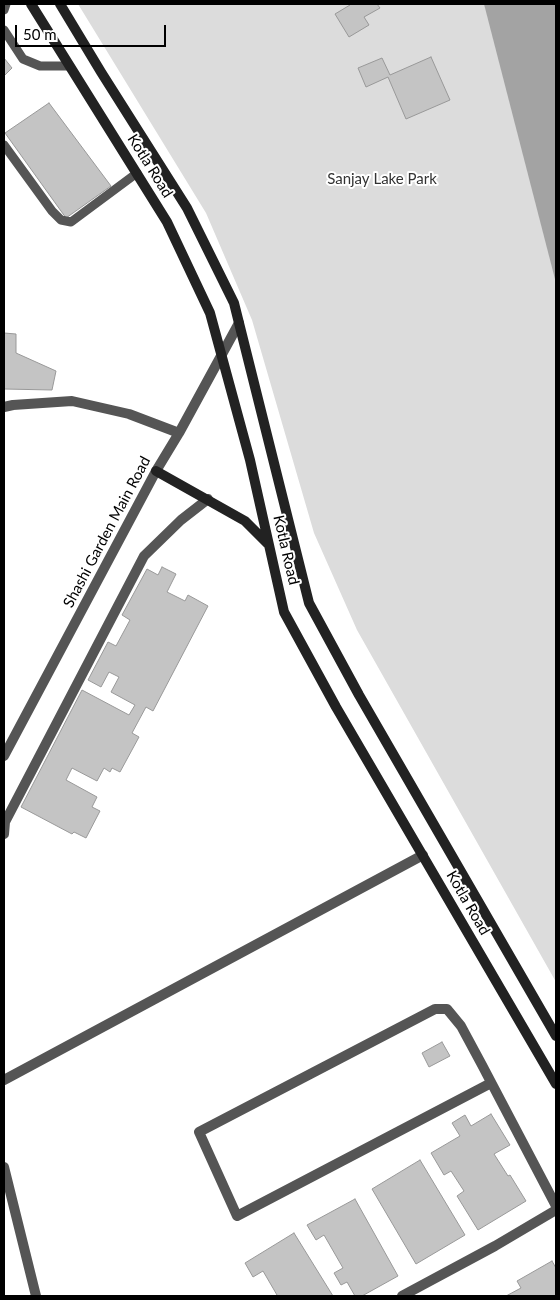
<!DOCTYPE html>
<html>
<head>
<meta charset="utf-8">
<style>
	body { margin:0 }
	#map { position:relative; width:560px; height:1300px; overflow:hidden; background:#fff; font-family:Lato,sans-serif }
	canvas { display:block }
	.frame { position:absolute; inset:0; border:5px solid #000; pointer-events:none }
	.scale { position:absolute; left:15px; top:25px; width:151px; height:22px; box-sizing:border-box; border:2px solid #000; border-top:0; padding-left:6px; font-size:15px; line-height:18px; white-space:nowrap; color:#000; -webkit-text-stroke:4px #fff; paint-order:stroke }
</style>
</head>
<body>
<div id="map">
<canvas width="560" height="1300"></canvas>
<div class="frame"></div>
<div class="scale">50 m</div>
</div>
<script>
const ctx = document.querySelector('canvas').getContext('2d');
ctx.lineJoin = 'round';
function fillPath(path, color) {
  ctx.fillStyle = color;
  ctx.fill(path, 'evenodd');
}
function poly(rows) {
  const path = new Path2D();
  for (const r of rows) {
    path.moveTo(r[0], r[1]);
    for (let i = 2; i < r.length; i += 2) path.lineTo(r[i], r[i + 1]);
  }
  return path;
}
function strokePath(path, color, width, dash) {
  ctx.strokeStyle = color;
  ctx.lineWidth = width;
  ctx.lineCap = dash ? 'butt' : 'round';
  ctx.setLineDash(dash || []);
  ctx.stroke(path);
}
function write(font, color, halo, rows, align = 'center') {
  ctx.font = font + ' Lato,sans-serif';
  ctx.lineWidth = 4;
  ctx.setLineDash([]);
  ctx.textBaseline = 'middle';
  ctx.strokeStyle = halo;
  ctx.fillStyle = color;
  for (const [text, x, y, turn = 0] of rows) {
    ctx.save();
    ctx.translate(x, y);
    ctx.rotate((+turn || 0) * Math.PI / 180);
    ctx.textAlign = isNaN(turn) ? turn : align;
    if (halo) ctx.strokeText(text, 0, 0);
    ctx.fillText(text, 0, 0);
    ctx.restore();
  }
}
const green = poly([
	[78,4,556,4,556,982,357,630,314,533,252,320,206,213]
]);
const water = poly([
	[484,4,556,4,556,283]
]);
const building = poly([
	[349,4,377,4,380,8,364,17,369,25,349,37,335,14,350,5,349,4],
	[431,57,450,100,406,119,388,77,366,87,358,68,382,58,390,75,431,57],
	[4,58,12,68,4,76,4,58],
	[49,103,111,186,66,218,5,133,49,103],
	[4,333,16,334,16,353,56,371,52,390,4,389,4,333],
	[162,567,176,574,167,592,185,601,188,595,208,606,153,711,146,707,132,733,139,737,120,772,112,768,110,772,104,768,97,781,72,768,66,780,97,797,92,807,100,811,86,838,74,832,72,834,21,807,82,690,129,715,135,705,111,692,119,677,109,672,101,687,88,680,108,642,116,646,130,620,122,615,147,569,158,575,162,567],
	[442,1042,450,1056,429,1067,422,1053,442,1042],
	[491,1114,510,1145,494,1154,508,1176,510,1175,526,1201,478,1230,457,1196,464,1191,451,1171,444,1175,431,1153,460,1136,452,1123,465,1115,471,1126,491,1114],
	[420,1160,465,1235,416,1264,372,1189,420,1160],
	[355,1199,398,1276,362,1296,355,1296,347,1282,341,1285,334,1273,343,1268,324,1235,316,1240,307,1225,355,1199],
	[294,1233,333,1296,275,1296,277,1295,263,1271,253,1277,245,1263,294,1233],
	[552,1261,556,1268,556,1296,506,1296,521,1288,517,1281,552,1261]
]);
const lane = poly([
	[4,10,6,4],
	[4,30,23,59,40,66,69,66],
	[4,145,52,211,61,220,71,222,137,173]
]);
const street = poly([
	[4,407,13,405,72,401,129,414,179,433],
	[4,756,156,471,179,433,239,323],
	[4,834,5,822,144,556,181,520,208,499],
	[4,1080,423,855],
	[491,1083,237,1216,199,1132,435,1009,447,1009,461,1026,482,1065,556,1206],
	[4,1167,36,1296],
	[402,1296,495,1246,556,1210]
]);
const secondary = poly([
	[31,4,167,222,210,313,250,460,284,612,336,707,556,1084],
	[60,4,101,72,187,208,234,303,309,603,359,695,556,1036],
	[156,471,245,521,268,544]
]);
const streetNames = [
	["Kotla Road",150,166,58],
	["Shashi Garden Main Road",107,532,-62],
	["Kotla Road",286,550,77],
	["Kotla Road",468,903,60]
];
const parkNames = [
	["Sanjay Lake Park",382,179]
];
fillPath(green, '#dcdcdc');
fillPath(water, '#a3a3a3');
fillPath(building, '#c4c4c4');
strokePath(building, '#999', 1);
strokePath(lane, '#555', 9);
strokePath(street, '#555', 10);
strokePath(secondary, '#222', 10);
write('15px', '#000', '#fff', streetNames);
write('15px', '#333', '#fff', parkNames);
</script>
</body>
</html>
